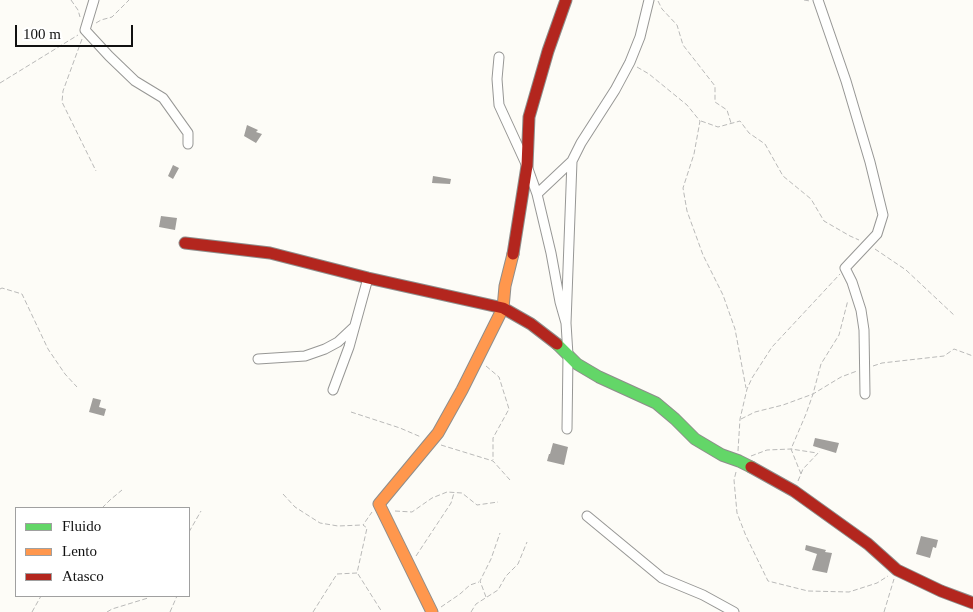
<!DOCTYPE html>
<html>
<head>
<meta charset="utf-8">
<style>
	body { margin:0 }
	#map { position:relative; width:973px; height:612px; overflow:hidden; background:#fdfcf7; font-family:"Times New Roman",serif }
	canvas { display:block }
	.legend { position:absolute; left:15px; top:507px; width:175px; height:90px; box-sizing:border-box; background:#fff; border:1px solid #a0a0a0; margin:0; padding:6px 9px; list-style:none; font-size:15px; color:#111 }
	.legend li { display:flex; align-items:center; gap:10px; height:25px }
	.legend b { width:25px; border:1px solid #a0a0a0 }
	.scale { position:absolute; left:15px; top:25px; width:118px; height:22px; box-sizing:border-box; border:2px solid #111; border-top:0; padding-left:6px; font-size:15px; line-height:18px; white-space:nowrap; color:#111; -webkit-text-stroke:4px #fff; paint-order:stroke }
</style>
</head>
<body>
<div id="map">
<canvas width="973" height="612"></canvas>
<ul class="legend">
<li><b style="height:6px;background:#63d668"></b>Fluido</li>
<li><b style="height:6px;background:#ff974d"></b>Lento</li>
<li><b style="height:6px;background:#b3261e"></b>Atasco</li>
</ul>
<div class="scale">100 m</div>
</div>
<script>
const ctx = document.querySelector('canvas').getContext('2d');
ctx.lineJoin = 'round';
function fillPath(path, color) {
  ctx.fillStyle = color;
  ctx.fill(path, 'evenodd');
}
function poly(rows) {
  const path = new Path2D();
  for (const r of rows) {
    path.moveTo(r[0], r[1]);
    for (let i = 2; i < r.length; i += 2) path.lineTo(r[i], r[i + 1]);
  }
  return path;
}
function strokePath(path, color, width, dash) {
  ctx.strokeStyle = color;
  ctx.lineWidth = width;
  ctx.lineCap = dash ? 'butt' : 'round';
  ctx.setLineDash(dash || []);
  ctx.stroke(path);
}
const building = poly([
	[247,125,258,130,256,132,262,134,256,143,244,136],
	[173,165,179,168,173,179,168,176],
	[433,176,451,179,450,184,432,183],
	[161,216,177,218,175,230,159,227],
	[93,398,101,400,99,407,106,409,104,416,89,412],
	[815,438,839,443,836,453,813,446],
	[553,443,568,447,564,465,547,461,549,454,550,454],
	[921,536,938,540,936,548,933,547,930,558,916,554],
	[806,545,826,550,825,552,832,553,827,573,812,570,817,554,805,550]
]);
const path = poly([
	[71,0,78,10,80,17],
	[804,0,810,1],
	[658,1,662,9,677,25,683,45,715,86,715,102,727,110,731,123],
	[96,23,101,20,112,17,129,0],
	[82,39,63,91,62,102,96,171],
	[637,67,649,74,687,105,700,121,694,154,683,188,687,211,703,255,723,295,735,329,746,388],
	[0,83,78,35],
	[701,121,718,127,740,121,749,133,765,144,783,176,811,199,824,221,850,236,859,240],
	[875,249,906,270,955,316],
	[0,289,2,288,22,294,48,349,65,374,77,387],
	[486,366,499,377,509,409,493,438,493,460],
	[873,366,882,363,944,356,954,349,973,356],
	[351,412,400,428,421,437],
	[741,419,755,412,783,405,813,394,841,377,857,371],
	[441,445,493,461,510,480],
	[738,451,740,419,747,389,752,378,772,347,840,274],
	[751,456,767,450,791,449,817,453],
	[736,472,734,480,737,513,746,536,768,581,808,591,849,592,877,583,888,576],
	[801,474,791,449,806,414,813,394,821,364,839,335,848,300],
	[798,481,803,469,820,451],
	[283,494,295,507,320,523,338,526,362,525],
	[102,508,110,500,122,490],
	[395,511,412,512,432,498,447,492,462,493,477,505,498,502],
	[189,532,201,511],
	[416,556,451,503,454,493],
	[358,574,382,612],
	[486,597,480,581,491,559,500,533],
	[441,607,460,594,470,585,479,582],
	[32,612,41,596],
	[107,612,112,609,148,598,150,596],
	[170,612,177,596],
	[313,612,337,574,357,573,367,528,363,525,372,512],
	[471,612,476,604,498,590,506,576,518,564,527,542],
	[884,612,894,579]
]);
const street = poly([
	[94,0,85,30,109,56,135,81,163,98,188,133,188,144],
	[818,0,846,81,870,162,883,215,877,234,845,268,852,282,861,310,864,330,865,394],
	[499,57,497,79,499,105,527,166,537,194,551,253,560,302,566,323],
	[537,194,572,161,581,143,615,90,630,62,640,37,649,0],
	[258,359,305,356,325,349,338,342,354,327],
	[333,390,349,347,368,278],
	[567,429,568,355,566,323,572,161],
	[587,516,662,578,703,595,734,612]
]);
const fast = poly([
	[557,344,577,364,599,377,656,403,675,419,695,439,722,455,739,461,751,467]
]);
const slow = poly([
	[432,612,379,504,438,433,462,390,503,308,505,286,513,254]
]);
const jam = poly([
	[185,243,270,253,368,278,503,308,531,324,557,344],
	[513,254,527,166,529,117,548,51,566,0],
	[751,467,794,491,868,544,897,570,941,591,973,603]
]);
fillPath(building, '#a19f9c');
strokePath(street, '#979795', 11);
strokePath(fast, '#8e8d8b', 13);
strokePath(slow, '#8e8d8b', 13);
strokePath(jam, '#8e8d8b', 13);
strokePath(path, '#b9b9b8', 1, [5, 2.5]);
strokePath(street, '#fffffe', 9);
strokePath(fast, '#63d668', 11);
strokePath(slow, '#ff974d', 11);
strokePath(jam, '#b3261e', 11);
</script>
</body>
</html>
